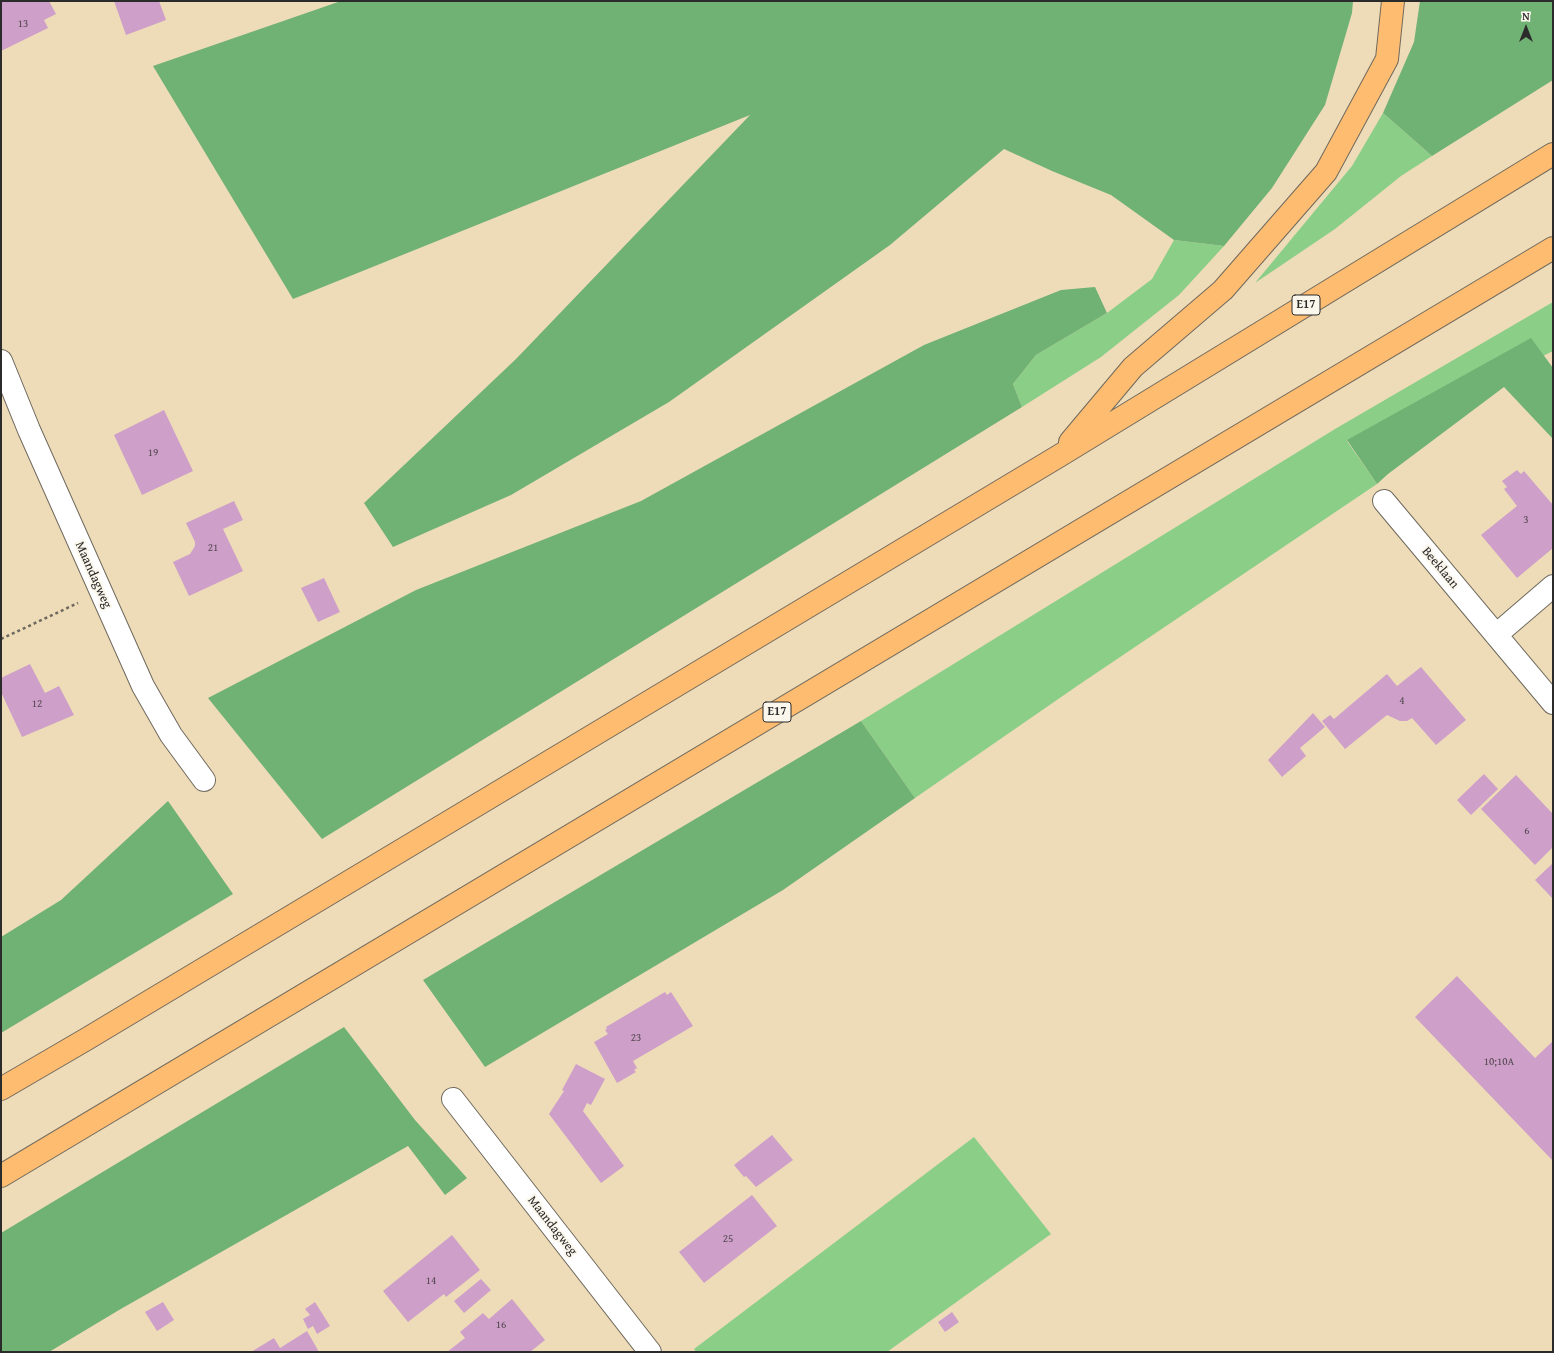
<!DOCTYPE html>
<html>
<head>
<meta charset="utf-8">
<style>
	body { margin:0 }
	#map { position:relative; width:1554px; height:1353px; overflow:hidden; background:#eedcb9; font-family:"Gentium Book Plus",serif }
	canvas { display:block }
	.frame { position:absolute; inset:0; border:2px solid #2b2b2b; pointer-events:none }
	.north { position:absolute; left:1506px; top:8px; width:40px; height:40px; -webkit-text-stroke:3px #fbf7ec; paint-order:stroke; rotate:0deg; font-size:11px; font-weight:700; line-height:16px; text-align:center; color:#2b2b2b }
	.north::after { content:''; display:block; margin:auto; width:14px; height:18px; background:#2b2b2b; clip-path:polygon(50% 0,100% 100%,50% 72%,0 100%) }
</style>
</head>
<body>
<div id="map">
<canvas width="1554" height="1353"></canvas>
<div class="frame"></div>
<div class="north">N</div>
</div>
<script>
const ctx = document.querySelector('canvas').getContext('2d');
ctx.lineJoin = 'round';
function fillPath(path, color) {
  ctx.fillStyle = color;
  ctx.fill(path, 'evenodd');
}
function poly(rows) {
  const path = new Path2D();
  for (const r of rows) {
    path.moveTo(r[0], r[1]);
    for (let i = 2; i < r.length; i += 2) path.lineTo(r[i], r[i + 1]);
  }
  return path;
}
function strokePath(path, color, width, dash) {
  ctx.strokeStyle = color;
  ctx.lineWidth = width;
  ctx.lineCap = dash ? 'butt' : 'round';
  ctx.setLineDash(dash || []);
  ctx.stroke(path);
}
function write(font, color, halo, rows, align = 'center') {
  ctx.font = font + ' "Gentium Book Plus",serif';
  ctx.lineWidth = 4;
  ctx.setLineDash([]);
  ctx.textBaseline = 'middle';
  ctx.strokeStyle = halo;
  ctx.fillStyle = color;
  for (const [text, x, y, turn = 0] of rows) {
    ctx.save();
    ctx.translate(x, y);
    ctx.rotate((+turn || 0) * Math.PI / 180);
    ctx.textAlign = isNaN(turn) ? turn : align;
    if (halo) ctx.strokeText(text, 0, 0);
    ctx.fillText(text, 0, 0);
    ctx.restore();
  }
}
const green = poly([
	[1383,113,1432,156,1401,176,1335,229,1255,283,1352,166],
	[1174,240,1224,246,1179,295,1101,357,1022,407,1013,384,1036,355,1107,313,1152,279],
	[1553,302,1553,351,1543,356,1531,339,1347,441,1377,484,1080,684,915,798,861,721,1335,429],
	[974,1137,1051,1234,887,1352,696,1352,694,1349]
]);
const forest = poly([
	[341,1,1353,1,1352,13,1325,105,1272,188,1224,246,1174,240,1111,195,1052,171,1004,149,890,245,669,402,511,495,393,547,364,503,516,359,750,115,293,299,153,66],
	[1420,1,1553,1,1553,80,1432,156,1383,113,1414,42],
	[1095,287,1107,313,1036,355,1013,384,1022,407,322,839,208,698,416,590,641,501,924,345,1061,290],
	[1531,338,1553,368,1553,439,1504,387,1388,474,1377,484,1347,440],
	[861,721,915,798,783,890,485,1067,423,980],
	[168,801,233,894,1,1033,1,937,61,900],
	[344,1027,415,1120,467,1178,445,1195,408,1146,119,1310,49,1352,1,1352,1,1233]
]);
const building = poly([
	[1,1,49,1,56,14,44,20,48,28,1,51],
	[114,1,159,1,166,20,126,35],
	[164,410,193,471,142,495,114,435],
	[1517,470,1521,474,1524,471,1553,505,1553,548,1517,578,1481,535,1517,506,1504,489,1507,487,1502,481],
	[234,501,243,520,223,529,243,571,189,596,173,562,190,554,195,546,195,542,186,523],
	[324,578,340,612,318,622,301,588],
	[30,664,45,693,59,686,74,715,22,737,1,692,1,678],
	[1421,667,1466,720,1436,745,1412,718,1407,721,1400,721,1387,715,1345,749,1322,721,1330,715,1334,719,1387,674,1397,686],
	[1313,713,1325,727,1300,748,1306,756,1282,777,1268,760],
	[1484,774,1498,789,1471,815,1457,800],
	[1516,775,1553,814,1553,847,1535,865,1481,809],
	[1553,863,1553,899,1535,880],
	[1457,976,1535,1058,1553,1041,1553,1161,1415,1017],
	[665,992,667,995,671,992,693,1026,633,1061,637,1068,634,1070,636,1072,617,1083,594,1042,608,1034,605,1030,607,1029,606,1027],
	[576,1064,605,1079,591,1105,587,1103,583,1111,624,1166,601,1183,549,1114,564,1091,562,1090],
	[772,1135,793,1160,756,1187,746,1176,744,1177,734,1165],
	[752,1195,777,1226,704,1283,679,1252],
	[452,1235,480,1270,446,1297,444,1294,408,1322,383,1291],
	[481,1279,491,1290,464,1313,454,1301],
	[512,1299,545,1340,530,1352,447,1352,465,1338,460,1332,483,1313,489,1319],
	[163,1302,174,1320,157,1331,145,1312],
	[315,1302,330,1326,317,1334,313,1326,308,1329,303,1319,310,1315,305,1309],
	[952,1312,959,1322,945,1332,938,1322],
	[307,1331,319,1352,251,1352,274,1338,280,1348]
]);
const path = poly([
	[1,639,78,603]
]);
const street = poly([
	[1,361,29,430,143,686,171,735,204,780],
	[1384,501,1553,703],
	[1496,635,1553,586],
	[453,1099,650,1352]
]);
const highway = poly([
	[1070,442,1133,367,1223,290,1326,172,1387,59,1393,1],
	[1,1089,85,1040,1059,456,1553,154],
	[1,1176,1553,248]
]);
const numberNames = [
	["13",23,24],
	["19",153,453],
	["3",1526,520],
	["21",213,548],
	["4",1402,701],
	["12",37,704],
	["6",1527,831],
	["23",636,1038],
	["10;10A",1499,1062],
	["25",728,1239],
	["14",431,1281],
	["16",501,1325]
];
const shields = [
	[1306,305,28],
	[777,712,28]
];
const shieldNames = [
	["E17",1306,305],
	["E17",777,712]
];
const streetNames = [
	["Beeklaan",1440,568,50],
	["Maandagweg",93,575,66],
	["Maandagweg",552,1226,52]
];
fillPath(green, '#8bce88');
fillPath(forest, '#70b174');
fillPath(building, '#ce9fc8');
strokePath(street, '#6f695d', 24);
strokePath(highway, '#6f695d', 24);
strokePath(path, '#6f695d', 2.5, [3, 3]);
strokePath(street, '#fff', 22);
strokePath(highway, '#febc70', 22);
write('11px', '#544852', null, numberNames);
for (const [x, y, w] of shields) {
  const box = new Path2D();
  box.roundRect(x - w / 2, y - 10, w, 20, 3);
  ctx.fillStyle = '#fbf7ec';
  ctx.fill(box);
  strokePath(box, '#2b2b2b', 1);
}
write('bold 12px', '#2b2b2b', null, shieldNames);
write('13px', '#2b2b2b', '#fbf7ec', streetNames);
</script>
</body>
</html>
